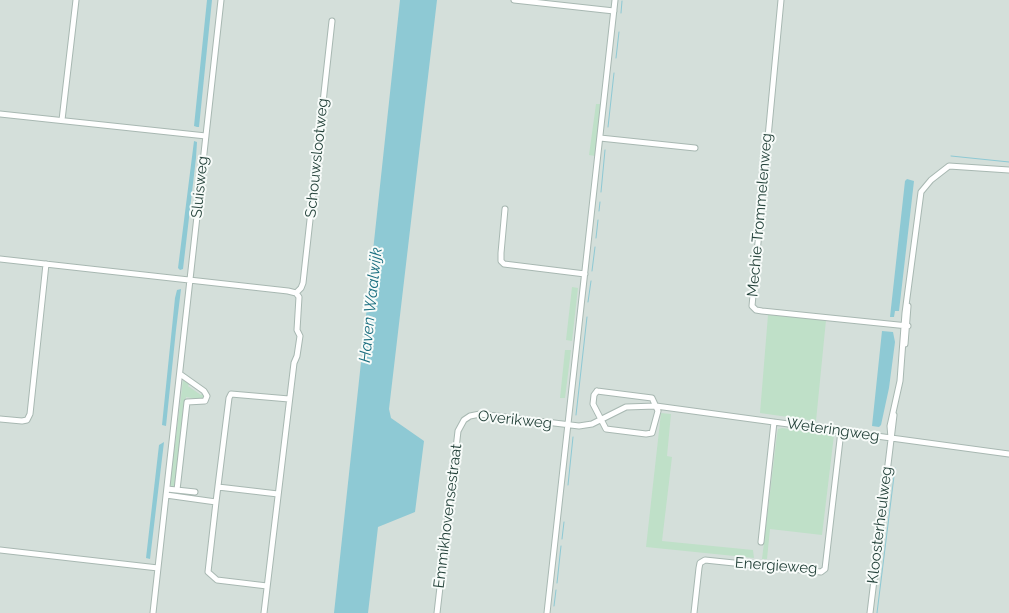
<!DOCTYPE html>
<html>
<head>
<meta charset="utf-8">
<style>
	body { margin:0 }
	canvas { display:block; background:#e6efeb }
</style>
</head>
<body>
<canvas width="1009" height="613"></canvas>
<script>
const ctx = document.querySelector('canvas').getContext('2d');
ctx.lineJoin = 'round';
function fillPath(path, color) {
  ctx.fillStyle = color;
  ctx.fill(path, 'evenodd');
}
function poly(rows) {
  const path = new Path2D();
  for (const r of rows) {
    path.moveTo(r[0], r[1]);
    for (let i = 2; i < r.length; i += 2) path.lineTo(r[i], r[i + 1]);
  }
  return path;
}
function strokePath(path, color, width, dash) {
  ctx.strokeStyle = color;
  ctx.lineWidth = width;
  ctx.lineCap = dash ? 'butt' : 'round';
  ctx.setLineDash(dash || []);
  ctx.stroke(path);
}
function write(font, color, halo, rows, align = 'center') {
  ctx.font = font + ' Raleway,sans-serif';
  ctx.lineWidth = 4;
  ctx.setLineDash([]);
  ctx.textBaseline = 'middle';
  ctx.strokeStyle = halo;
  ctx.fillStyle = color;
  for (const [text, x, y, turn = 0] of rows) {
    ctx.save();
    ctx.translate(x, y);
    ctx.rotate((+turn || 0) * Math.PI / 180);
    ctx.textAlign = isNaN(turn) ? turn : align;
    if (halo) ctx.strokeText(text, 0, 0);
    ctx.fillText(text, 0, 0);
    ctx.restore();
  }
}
const built = poly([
	[0,0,1009,0,1009,613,0,613]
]);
const green = poly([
	[596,104,601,104,595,156,589,155],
	[572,287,578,288,572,341,566,340],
	[768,315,826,320,816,421,760,413],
	[565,350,571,350,565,398,560,398],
	[183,380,190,383,188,386,201,395,203,392,205,396,203,400,186,397,175,486,172,488,170,485],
	[661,413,671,414,667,456,672,457,662,541,753,550,754,558,646,547],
	[782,428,834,435,822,535,770,529,767,559,762,559,777,434,778,429]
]);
const water = poly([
	[207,0,212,0,199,127,197,127,194,126],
	[400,0,437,0,389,409,391,418,424,441,415,512,378,527,368,613,334,613],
	[194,141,197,142,196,158,183,269,180,270,178,268],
	[907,179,914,181,899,311,895,311,894,317,890,317,905,181],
	[181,289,176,330,166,426,162,425,175,298,177,290],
	[882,331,893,332,895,342,889,388,881,425,879,427,872,426],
	[164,442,150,559,146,558,159,445]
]);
const stream = poly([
	[621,13,622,1],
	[616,58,619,32],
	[608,127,614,73],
	[951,156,1009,162],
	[601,192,605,150],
	[599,211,600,202],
	[596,238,598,220],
	[592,271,595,247],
	[588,302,591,281],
	[576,415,587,317],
	[568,485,573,437],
	[562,539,564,522],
	[557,583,561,546],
	[554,606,556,590],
	[877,613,895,468]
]);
const minor = poly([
	[514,0,614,11],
	[781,0,752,306,756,310,762,311,908,326],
	[0,114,206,136],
	[62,120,76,0],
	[600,138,695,148],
	[505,209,501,253,501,261,504,264,585,274],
	[0,259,288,291,296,293,299,297,297,330,300,336,297,356,294,363,264,613],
	[296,293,301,288,303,283,332,21],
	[905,344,908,306],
	[597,391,652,398,658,411,652,433,646,434,606,429,593,404,594,395,597,391],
	[0,419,22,421,27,420,30,414,46,264],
	[891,438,890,426,900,381,905,313,921,192,931,180,949,166,1009,170],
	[218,487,278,494],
	[167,489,195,492],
	[177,490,187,402,205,401,207,396,204,391,180,374],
	[166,495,216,502],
	[761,542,774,422],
	[0,550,158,568],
	[267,586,217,580,208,572,216,502,229,398,231,394,289,399],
	[153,613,221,0],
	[437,613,458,431,464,420,470,416,480,414,579,426,592,424,626,407,656,406,1009,454],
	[547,613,615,0],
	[694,613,699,568,700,563,705,560,821,572,825,569,841,431],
	[870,613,894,415]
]);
const streetNames = [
	["Schouwslootweg",317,158,-84],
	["Sluisweg",200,187,-84],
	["Mechie Trommelenweg",760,215,-85],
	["Overikweg",515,420,6],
	["Weteringweg",833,430,8],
	["Emmikhovensestraat",448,516,-83],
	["Kloosterheulweg",880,525,-83],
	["Energieweg",776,566,4]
];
const waterNames = [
	["Haven Waalwijk",371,305,-84]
];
fillPath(built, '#d4dfda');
fillPath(green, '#bfe0c8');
fillPath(water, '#8ec9d4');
strokePath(stream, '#8ec9d4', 1);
strokePath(minor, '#a8b8b2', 7);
strokePath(minor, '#fff', 5);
write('15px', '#24423a', '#f7fbf9', streetNames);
write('italic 16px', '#1c6f80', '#f7fbf9', waterNames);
</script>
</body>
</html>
